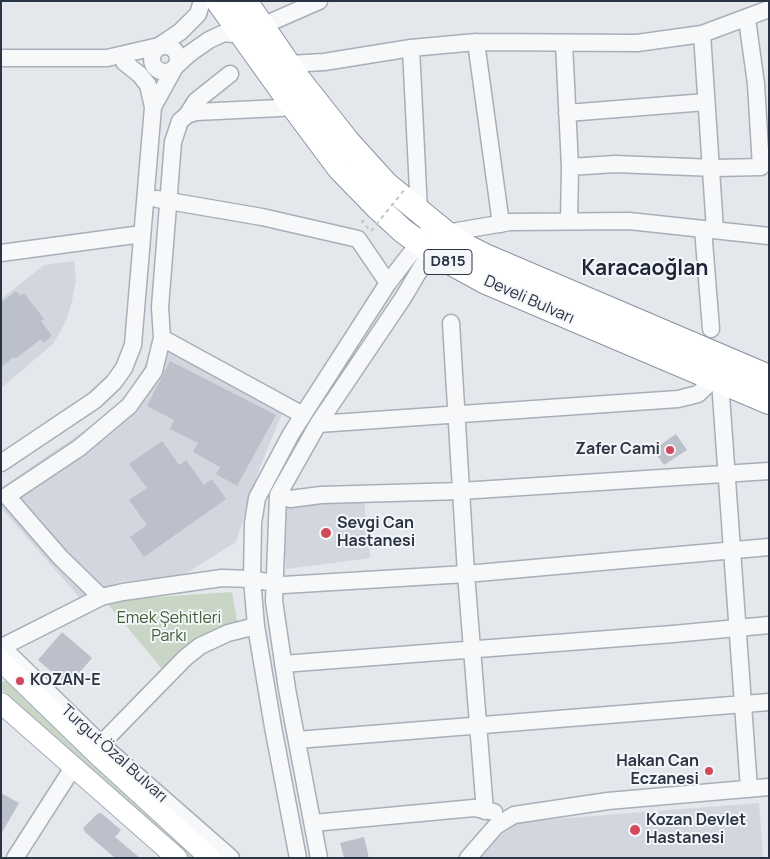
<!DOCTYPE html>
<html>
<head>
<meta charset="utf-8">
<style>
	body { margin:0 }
	#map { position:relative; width:770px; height:859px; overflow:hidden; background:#e4e7ec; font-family:Manrope,sans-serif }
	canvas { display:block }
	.frame { position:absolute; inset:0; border:2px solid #2b3445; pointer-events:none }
</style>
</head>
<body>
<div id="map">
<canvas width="770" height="859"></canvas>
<div class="frame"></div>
</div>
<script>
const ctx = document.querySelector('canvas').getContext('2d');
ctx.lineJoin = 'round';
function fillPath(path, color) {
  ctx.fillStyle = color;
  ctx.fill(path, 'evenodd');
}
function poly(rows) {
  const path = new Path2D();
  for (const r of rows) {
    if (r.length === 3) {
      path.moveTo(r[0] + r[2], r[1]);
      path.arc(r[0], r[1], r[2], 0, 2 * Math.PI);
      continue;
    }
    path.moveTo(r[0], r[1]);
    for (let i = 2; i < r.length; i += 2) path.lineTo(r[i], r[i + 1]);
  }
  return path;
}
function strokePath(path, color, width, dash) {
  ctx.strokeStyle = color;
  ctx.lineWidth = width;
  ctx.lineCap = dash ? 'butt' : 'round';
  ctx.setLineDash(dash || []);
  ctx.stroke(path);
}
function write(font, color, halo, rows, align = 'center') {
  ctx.font = font + ' Manrope,sans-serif';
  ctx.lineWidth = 4;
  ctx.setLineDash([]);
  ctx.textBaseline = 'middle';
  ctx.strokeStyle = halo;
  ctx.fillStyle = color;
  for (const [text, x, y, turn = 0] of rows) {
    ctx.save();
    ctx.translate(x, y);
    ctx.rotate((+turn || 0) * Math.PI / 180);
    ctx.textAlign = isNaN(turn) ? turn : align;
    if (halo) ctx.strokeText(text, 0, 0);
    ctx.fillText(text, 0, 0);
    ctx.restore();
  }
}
const built = poly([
	[74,261,76,279,72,301,66,321,53,344,1,388,1,299,44,265],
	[154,345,283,411,260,467,236,542,175,580,153,578,120,582,79,597,1,508,1,488,104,417,135,386],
	[364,500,370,558,286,569,282,508],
	[759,803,763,858,481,858,498,838,518,822]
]);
const green = poly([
	[232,592,238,626,167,675,107,603,128,599],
	[8,678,200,858,189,858,1,689,1,684]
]);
const building = poly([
	[16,291,20,296,24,293,44,319,41,321,52,336,43,343,41,339,15,359,14,357,1,367,1,302],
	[170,361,276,415,237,486,216,474,220,467,193,452,198,443,170,429,174,420,147,406],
	[676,434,687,450,664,465,653,450],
	[162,441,179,465,186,460,204,485,212,479,226,499,144,557,130,537,147,525,129,500,147,488,129,464],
	[62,632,92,658,68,686,38,660],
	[1,793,19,803,1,834],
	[101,813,121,830,115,837,140,858,115,858,85,832,83,828,97,814],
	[364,837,369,858,344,858,340,843]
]);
const path = poly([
	[364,220,362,222,371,231]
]);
const minor = poly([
	[262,26,319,1],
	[702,34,715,230],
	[476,42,501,224],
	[564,43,570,167,569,221],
	[165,59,13],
	[411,48,419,211],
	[1,58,107,58,159,46,180,32,198,14,202,1],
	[124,62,140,75,148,85,153,107,175,67,189,54,209,40,224,33,242,35],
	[289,64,324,62,411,48,476,42,637,43,702,34,769,9],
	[293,106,280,108,196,112,187,115,180,121,173,142,160,307,162,338,303,415],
	[567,113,706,102],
	[187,115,196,101,230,74],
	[570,167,615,164,715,168,761,167,756,84,747,19],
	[157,199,262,217,358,239,388,283],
	[703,229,711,329],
	[1,253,142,234],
	[451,323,466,574,485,811],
	[720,381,749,789],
	[318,424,678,399,698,394,714,379],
	[1,463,95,400,114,382,124,368,133,345,153,107],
	[278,495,290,499,321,495,461,491,769,471],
	[101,597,60,557,7,496,79,448,129,406,154,371,162,338],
	[1,646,101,744,231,858],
	[2,647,101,597,123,592,222,578,252,579,283,585,466,574,769,547],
	[283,664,673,634,769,625],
	[297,740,769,702],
	[101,744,185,658,200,646,228,633,256,626],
	[313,823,474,808,494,812],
	[15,858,74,766],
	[298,858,273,727,256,626,252,579,253,523,257,498,291,434,303,415,388,283,425,235],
	[319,858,287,689,274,601,278,495,318,424,403,298,431,251,446,233,510,222,629,221,769,236],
	[468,858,496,826,514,815,608,801,769,787]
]);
const major = poly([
	[1,661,102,759,210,858],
	[1,703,177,858]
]);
const highway = poly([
	[218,1,293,106,340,169,377,207,403,231,435,254,486,282,769,402],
	[245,1,299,80,348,142,386,184,446,233,469,248,485,256,769,377]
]);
const pathBridge = poly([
	[371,231,405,189]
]);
const markers = [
	[670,450,5,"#d1495b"],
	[326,533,6,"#d1495b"],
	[20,681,5,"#d1495b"],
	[709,771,5,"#d1495b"],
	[635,830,6,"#d1495b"]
];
const shields = [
	[448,262,48]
];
const shieldNames = [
	["D815",448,262]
];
const streetNames = [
	["Develi Bulvarı",529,300,24],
	["Turgut Özal Bulvarı",114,754,42]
];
const poiNames = [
	["Zafer Cami",660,450,"right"],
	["Sevgi Can",337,524],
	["Hastanesi",337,542],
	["KOZAN-E",30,681],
	["Hakan Can",699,762,"right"],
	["Eczanesi",699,780,"right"],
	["Kozan Devlet",646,821],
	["Hastanesi",646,839]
];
const parkNames = [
	["Emek Şehitleri",169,619],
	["Parkı",169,637]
];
const districtNames = [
	["Karacaoğlan",645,269]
];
fillPath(built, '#d2d6de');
fillPath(green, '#c9d6c5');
fillPath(building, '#bbc0ca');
strokePath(minor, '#a9aeb7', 19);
strokePath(major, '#a3abb8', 22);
strokePath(highway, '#8b94a3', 26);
strokePath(path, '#c2c5cb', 2, [4, 4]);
strokePath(minor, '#f7f8fa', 16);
strokePath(major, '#fff', 20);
strokePath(highway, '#fff', 24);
strokePath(pathBridge, '#c2c5cb', 2, [4, 4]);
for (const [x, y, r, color] of markers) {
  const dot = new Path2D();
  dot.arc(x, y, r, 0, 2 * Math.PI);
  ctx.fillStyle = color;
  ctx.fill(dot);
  strokePath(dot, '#f4f6f9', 2);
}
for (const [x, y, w] of shields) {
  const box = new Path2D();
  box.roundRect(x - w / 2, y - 12.5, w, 25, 4);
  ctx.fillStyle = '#f4f6f9';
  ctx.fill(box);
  strokePath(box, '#2b3445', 1);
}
write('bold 15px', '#2b3445', null, shieldNames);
write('16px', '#2b3445', '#f4f6f9', streetNames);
write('bold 16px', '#2b3445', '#f4f6f9', poiNames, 'left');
write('16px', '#3f6138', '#f4f6f9', parkNames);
write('bold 21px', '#1d2536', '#f4f6f9', districtNames);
</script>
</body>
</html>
